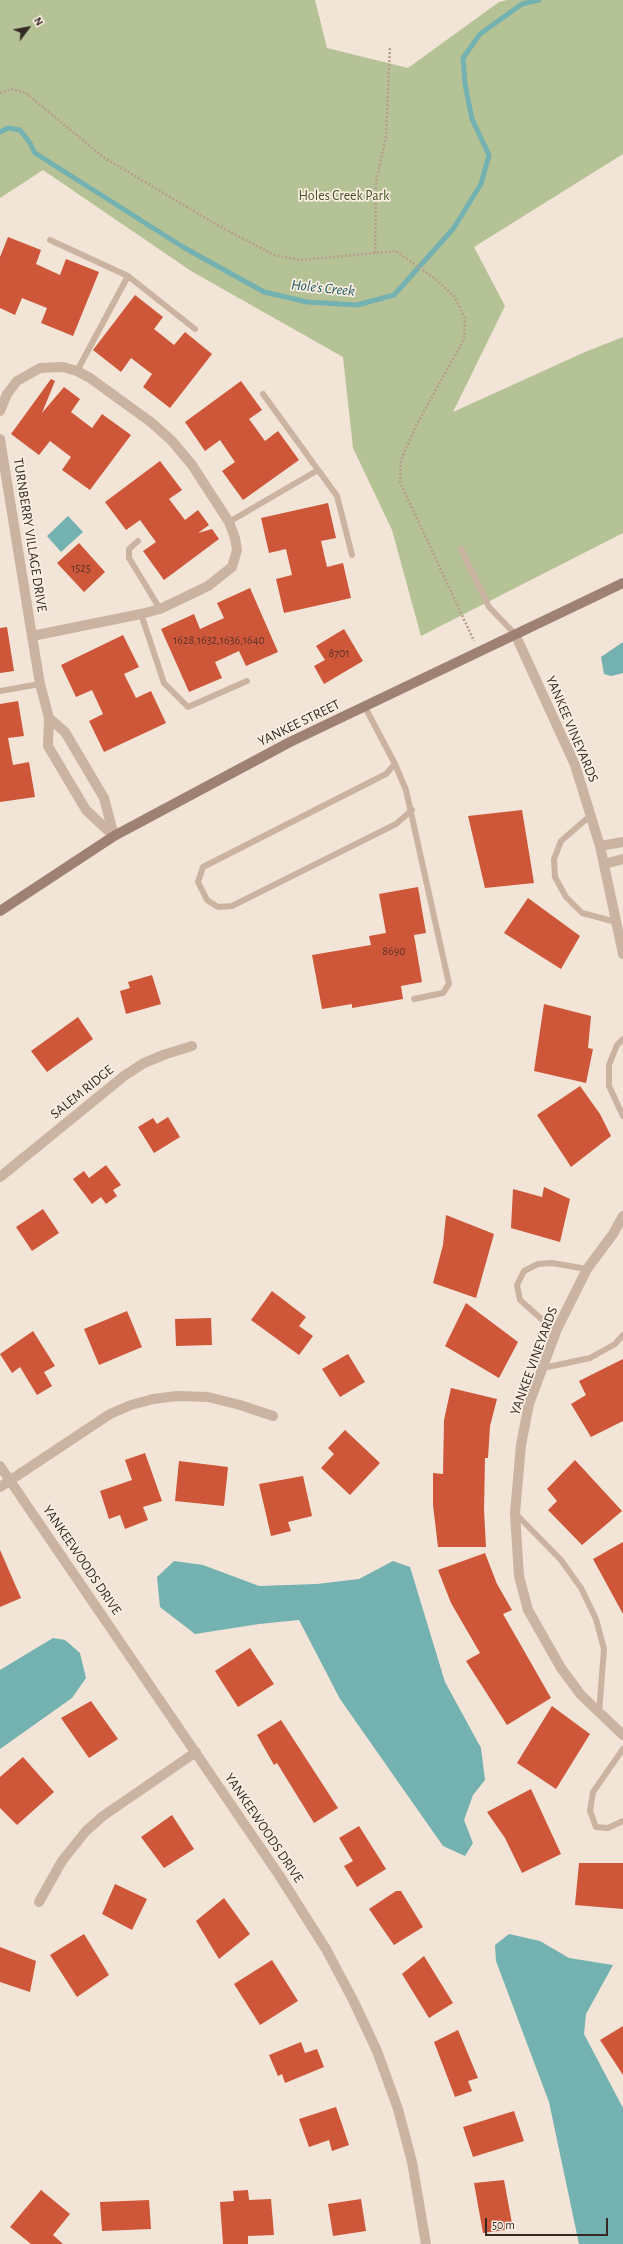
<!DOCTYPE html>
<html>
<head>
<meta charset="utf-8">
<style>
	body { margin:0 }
	#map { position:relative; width:623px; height:2244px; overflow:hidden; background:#f2e4d6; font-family:"Alegreya Sans",sans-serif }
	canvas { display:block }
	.north { position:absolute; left:8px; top:8px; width:40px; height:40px; -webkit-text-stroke:3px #faeee3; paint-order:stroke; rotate:58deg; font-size:11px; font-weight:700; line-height:16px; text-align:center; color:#352925 }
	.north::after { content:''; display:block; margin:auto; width:14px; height:18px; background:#352925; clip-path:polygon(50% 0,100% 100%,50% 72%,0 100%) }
	.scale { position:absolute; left:485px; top:2218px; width:123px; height:18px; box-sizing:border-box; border:2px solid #352925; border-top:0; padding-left:5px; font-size:12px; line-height:14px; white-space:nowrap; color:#352925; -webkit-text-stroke:3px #faeee3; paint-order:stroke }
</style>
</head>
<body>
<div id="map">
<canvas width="623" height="2244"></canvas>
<div class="north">N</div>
<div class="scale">50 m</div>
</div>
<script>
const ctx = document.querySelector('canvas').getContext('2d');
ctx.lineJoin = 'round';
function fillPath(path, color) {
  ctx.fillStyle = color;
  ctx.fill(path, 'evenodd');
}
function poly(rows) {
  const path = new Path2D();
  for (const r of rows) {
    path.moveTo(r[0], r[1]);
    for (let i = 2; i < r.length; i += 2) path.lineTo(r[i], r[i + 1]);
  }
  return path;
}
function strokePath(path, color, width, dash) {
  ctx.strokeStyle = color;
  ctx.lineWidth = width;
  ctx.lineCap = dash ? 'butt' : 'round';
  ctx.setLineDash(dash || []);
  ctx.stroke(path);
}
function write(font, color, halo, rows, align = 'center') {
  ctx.font = font + ' "Alegreya Sans",sans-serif';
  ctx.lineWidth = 3.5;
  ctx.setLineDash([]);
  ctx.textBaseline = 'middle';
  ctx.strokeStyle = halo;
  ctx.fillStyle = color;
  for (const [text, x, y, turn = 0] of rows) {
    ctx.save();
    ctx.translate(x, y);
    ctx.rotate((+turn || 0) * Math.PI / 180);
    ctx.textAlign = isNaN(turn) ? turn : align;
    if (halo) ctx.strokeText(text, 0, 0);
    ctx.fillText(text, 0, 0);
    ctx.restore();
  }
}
const green = poly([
	[0,0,315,0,327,48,408,68,499,2,507,0,623,0,623,154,474,247,505,306,453,412,585,352,623,337,623,533,421,636,392,530,353,448,343,357,191,271,43,170,0,198]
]);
const water = poly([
	[68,516,83,532,61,552,47,536],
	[623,642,623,673,611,676,604,674,601,657],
	[174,1561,203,1565,259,1586,317,1584,359,1579,393,1561,410,1567,445,1682,481,1748,485,1780,473,1795,464,1820,473,1843,465,1856,443,1846,340,1699,299,1620,259,1624,195,1634,160,1607,157,1577],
	[53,1638,65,1640,80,1653,86,1678,72,1698,0,1749,0,1670],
	[509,1934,540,1941,569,1958,613,1965,586,2014,584,2034,623,2108,623,2244,579,2244,549,2102,496,1961,495,1945]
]);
const stream = poly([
	[0,132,8,128,20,130,30,143,35,153,183,247,264,292,307,302,357,305,394,295,453,229,481,184,489,155,472,119,465,84,463,58,480,34,522,4,539,0]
]);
const building = poly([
	[8,237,41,250,36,264,60,275,66,259,99,272,73,336,41,323,47,308,22,298,15,315,0,308,0,257],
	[135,295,163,317,154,329,174,345,185,332,212,354,170,408,143,387,152,374,131,358,121,372,93,350],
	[51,379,55,381,42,413,64,387,80,399,71,412,92,428,102,414,131,435,90,490,62,470,71,457,50,441,39,455,11,434],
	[241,381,262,410,249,419,265,441,278,431,299,460,243,500,222,471,235,462,220,440,205,451,185,422],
	[160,461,182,490,169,499,185,520,198,510,209,525,198,533,212,529,219,539,164,580,143,551,156,542,140,520,126,530,105,502],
	[328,503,336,538,321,541,327,567,343,563,351,598,284,613,276,579,292,575,286,549,269,553,261,518],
	[79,543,105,572,84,592,57,563],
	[250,588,278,652,246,666,239,651,215,662,222,678,189,692,161,629,194,614,200,629,224,618,217,603],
	[7,627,14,671,0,673,0,628],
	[344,629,363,661,324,684,314,666,325,660,316,646],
	[123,635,139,667,124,674,136,698,151,691,166,723,104,752,89,721,103,714,92,690,76,697,61,665],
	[18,701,24,736,8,738,13,765,29,762,35,797,0,802,0,704],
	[522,810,534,883,485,888,468,816],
	[418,887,426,933,414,935,422,982,401,986,403,999,352,1008,352,1004,322,1009,312,955,371,945,369,936,386,933,379,894],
	[528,898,580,936,561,969,504,933],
	[152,975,161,1004,126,1014,120,991,130,988,128,982],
	[544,1004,591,1016,588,1048,593,1049,586,1083,534,1071],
	[78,1017,93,1039,47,1072,31,1051],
	[580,1086,600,1114,611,1136,571,1167,537,1115],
	[168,1117,180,1137,154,1153,138,1127,153,1118,157,1124],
	[106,1165,121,1185,113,1190,117,1196,106,1204,101,1197,92,1204,73,1179,84,1171,89,1178],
	[544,1187,570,1199,560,1242,511,1228,513,1189,542,1197],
	[43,1209,59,1233,32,1251,16,1227],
	[446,1215,494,1234,476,1298,433,1283,443,1245],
	[272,1291,306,1317,299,1326,313,1336,299,1355,251,1320],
	[466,1303,518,1342,499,1378,445,1346],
	[127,1311,142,1347,99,1365,84,1329],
	[211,1318,212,1345,176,1346,175,1319],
	[33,1331,55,1366,44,1372,52,1386,37,1395,20,1367,12,1373,0,1354],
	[348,1354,365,1382,340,1397,322,1369],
	[623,1359,623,1421,591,1437,571,1404,586,1395,579,1381],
	[451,1388,497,1399,490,1426,488,1458,485,1458,484,1510,486,1547,438,1547,433,1505,433,1473,443,1474,444,1420],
	[345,1430,380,1463,350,1495,321,1468,334,1454,328,1448],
	[145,1453,162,1501,143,1507,148,1520,125,1529,120,1515,109,1519,100,1491,132,1480,125,1460],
	[575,1460,622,1511,582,1545,548,1510,557,1501,547,1489],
	[179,1461,228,1467,224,1506,175,1501],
	[303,1476,312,1516,288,1522,291,1531,271,1536,259,1484],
	[623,1542,623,1614,593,1559],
	[0,1550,21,1598,0,1607],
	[485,1553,497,1584,512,1610,503,1614,551,1698,507,1725,466,1661,480,1653,451,1603,438,1570],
	[250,1648,274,1684,238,1707,215,1671],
	[91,1701,118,1739,89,1758,61,1718],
	[552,1706,590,1734,556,1789,517,1763],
	[281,1720,338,1808,314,1823,277,1763,274,1765,257,1735],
	[23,1757,54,1792,17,1825,0,1808,0,1777],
	[531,1789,561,1854,522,1873,505,1838,487,1812],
	[172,1815,194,1849,164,1868,141,1837],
	[359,1826,386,1869,357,1887,344,1866,353,1861,339,1838],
	[579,1863,623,1863,623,1909,575,1905],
	[115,1884,147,1899,132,1930,102,1914],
	[396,1891,401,1891,423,1927,394,1945,369,1909],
	[224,1898,250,1934,219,1959,196,1921],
	[84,1934,109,1975,77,1997,50,1955],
	[0,1947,36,1961,30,1992,0,1982],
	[424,1956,453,2003,429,2018,402,1974],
	[272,1960,298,2001,260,2025,234,1984],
	[623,2026,623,2075,600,2040],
	[458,2030,478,2078,468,2081,472,2091,455,2097,434,2042],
	[301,2042,305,2053,317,2049,324,2067,285,2083,282,2074,278,2076,269,2055],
	[336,2107,349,2145,332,2151,329,2140,309,2147,299,2119],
	[514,2111,524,2141,473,2157,463,2127],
	[504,2180,513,2229,483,2233,474,2183],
	[41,2190,70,2214,53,2235,63,2244,31,2244,10,2227],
	[248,2190,249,2200,271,2199,274,2235,248,2236,248,2244,223,2244,220,2202,234,2201,233,2191],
	[361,2199,366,2231,333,2236,328,2204],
	[149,2200,151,2229,102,2231,100,2202]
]);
const path = poly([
	[0,93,12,89,26,93,103,157,219,226,274,255,301,260,396,251,434,278,454,296,465,318,464,339,416,426,401,460,400,482,474,641],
	[375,253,376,182,386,136,390,46]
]);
const lane = poly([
	[50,240,128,276,77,371],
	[128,276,195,329],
	[263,394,337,496,352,555],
	[229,522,318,470],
	[138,541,129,549,129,558,160,609],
	[461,549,489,607,515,634],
	[141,614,164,683,188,707,247,681],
	[0,691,40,684],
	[365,707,395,764,406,790,449,984,443,993,414,999],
	[395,764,386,774,203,867,198,882,207,900,218,907,232,906,396,824,412,810],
	[590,816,561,841,554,859,555,877,566,897,582,913,616,922],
	[623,1039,617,1045,609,1065,609,1086,623,1116],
	[557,1329,546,1323,520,1300,517,1285,524,1271,538,1264,552,1263,587,1269],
	[543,1368,590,1358,615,1344,623,1335],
	[515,1513,561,1560,581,1588,596,1619,604,1649,599,1713],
	[623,1749,593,1792,590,1811,596,1827,608,1828,623,1821]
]);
const street = poly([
	[0,411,7,394,17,381,40,368,63,367,77,371,90,378,152,423,172,441,192,465,229,522,235,538,237,550,232,567,208,586,160,609,141,614,32,636,0,439],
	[515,634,575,765,600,846,623,954],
	[32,636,40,684,49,718,48,746,86,810,114,836],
	[49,718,65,732,104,798,114,836],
	[600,846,623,842],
	[604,864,623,859],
	[0,1177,124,1076,144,1063,166,1054,192,1046],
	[623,1216,613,1234,587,1269,557,1329,529,1404,521,1445,515,1513,519,1576,528,1610,561,1668,581,1695,623,1735],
	[0,1466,279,1875,326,1949,353,2000,377,2051,398,2109,412,2162,426,2244],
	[0,1487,110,1414,131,1405,153,1399,177,1396,208,1397,240,1405,273,1416],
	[39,1902,62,1861,86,1831,103,1816,196,1752]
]);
const secondary = poly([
	[0,911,114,836,290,742,623,583]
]);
const numberNames = [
	["1525",81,568],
	["1628,1632,1636,1640",219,640],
	["8701",339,653],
	["8690",394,951]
];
const parkNames = [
	["Holes Creek Park",344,196]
];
const streetNames = [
	["TURNBERRY VILLAGE DRIVE",30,535,81],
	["YANKEE STREET",299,723,-26],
	["YANKEE VINEYARDS",572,729,67],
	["SALEM RIDGE",82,1092,-39],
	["YANKEE VINEYARDS",534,1361,-70],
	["YANKEEWOODS DRIVE",82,1560,56],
	["YANKEEWOODS DRIVE",264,1828,56]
];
const waterNames = [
	["Hole's Creek",323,288,6]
];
fillPath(green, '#b5c296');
fillPath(water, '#74b1b1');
strokePath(stream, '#74b1b1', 5);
fillPath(building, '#ce5639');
strokePath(path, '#b79d8c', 2.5, [2, 2]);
strokePath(lane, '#cbb3a2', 6);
strokePath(street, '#cbb3a2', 10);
strokePath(secondary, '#9e8173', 10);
write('12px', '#5b342a', null, numberNames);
write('14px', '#465527', '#faeee3', parkNames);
write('14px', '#352925', '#faeee3', streetNames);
write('italic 15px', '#185759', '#faeee3', waterNames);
</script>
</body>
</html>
